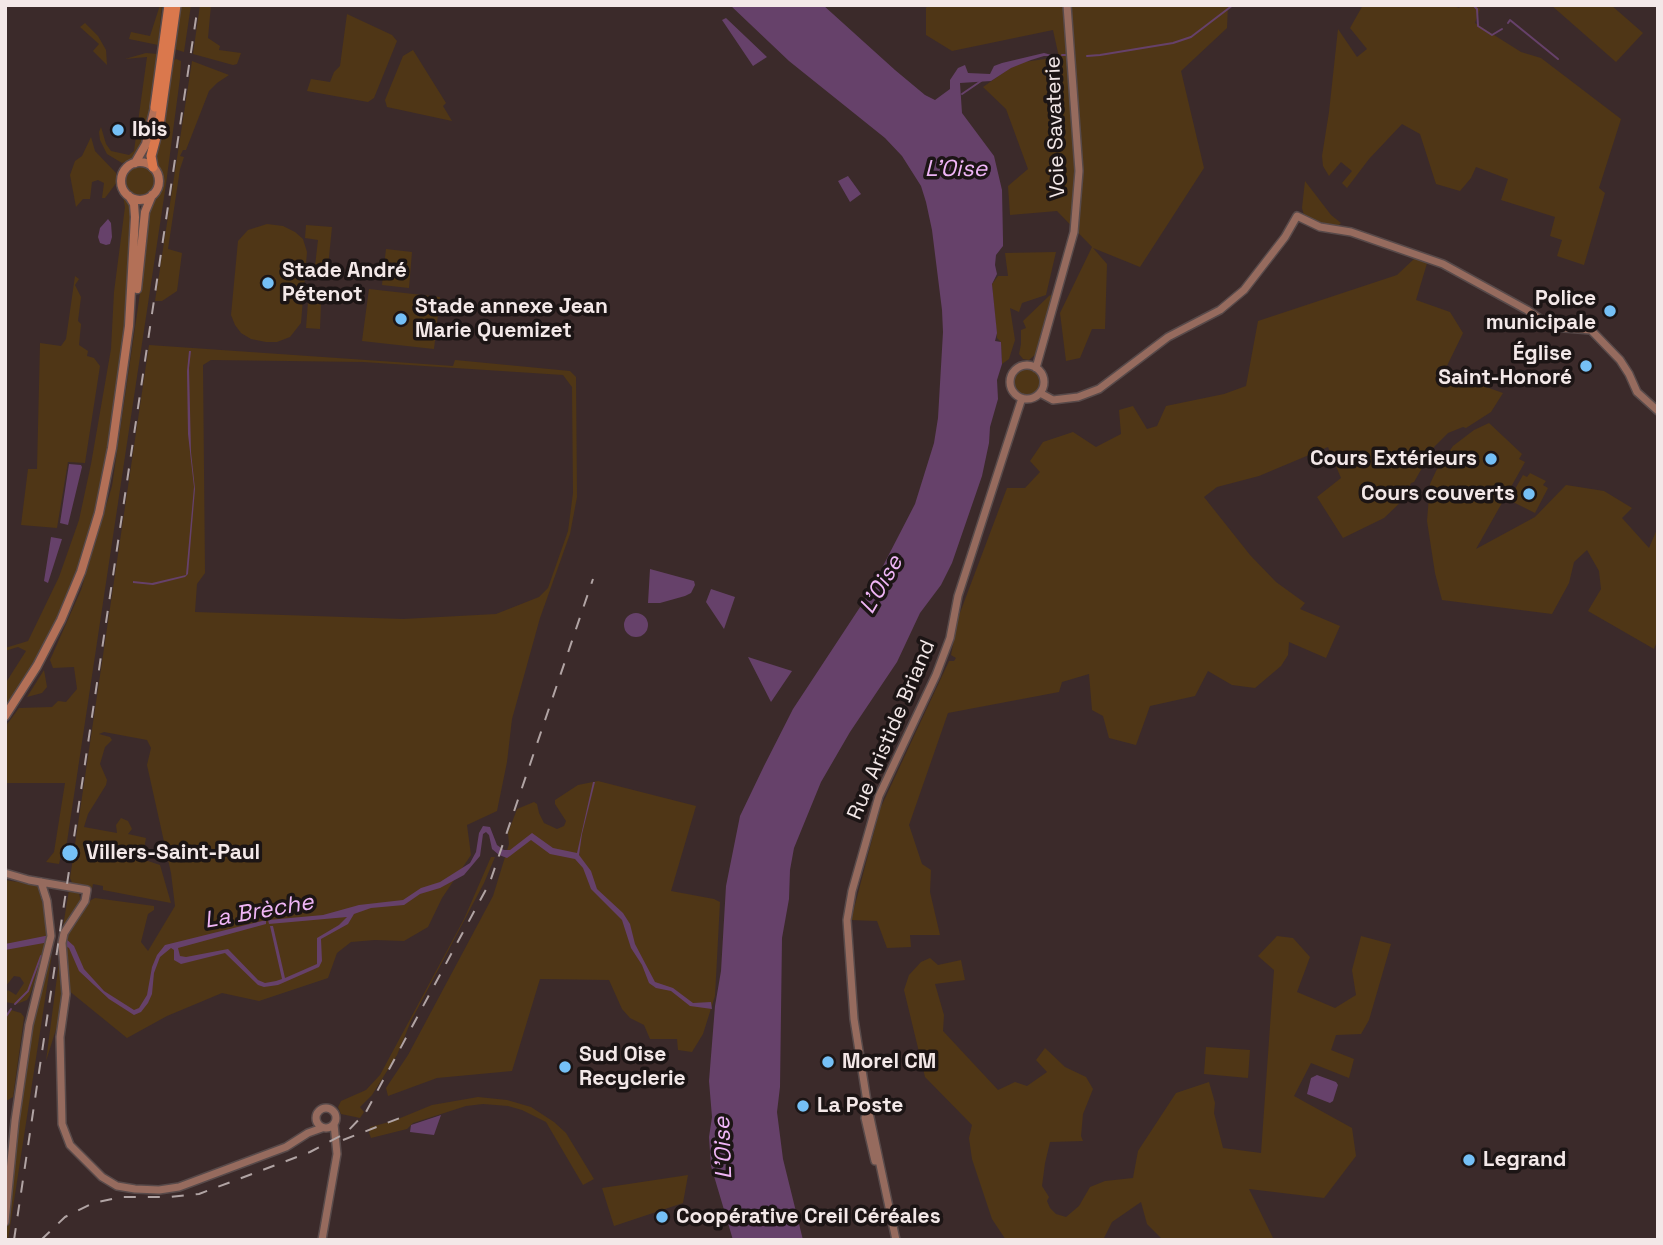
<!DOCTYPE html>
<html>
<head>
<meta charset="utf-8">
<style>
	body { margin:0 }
	#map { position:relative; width:1663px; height:1245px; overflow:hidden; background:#3b2a2a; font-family:"Space Grotesk",sans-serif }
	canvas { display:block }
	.frame { position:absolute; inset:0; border:7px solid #f3e8e8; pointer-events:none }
</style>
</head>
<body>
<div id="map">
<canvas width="1663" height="1245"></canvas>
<div class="frame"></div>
</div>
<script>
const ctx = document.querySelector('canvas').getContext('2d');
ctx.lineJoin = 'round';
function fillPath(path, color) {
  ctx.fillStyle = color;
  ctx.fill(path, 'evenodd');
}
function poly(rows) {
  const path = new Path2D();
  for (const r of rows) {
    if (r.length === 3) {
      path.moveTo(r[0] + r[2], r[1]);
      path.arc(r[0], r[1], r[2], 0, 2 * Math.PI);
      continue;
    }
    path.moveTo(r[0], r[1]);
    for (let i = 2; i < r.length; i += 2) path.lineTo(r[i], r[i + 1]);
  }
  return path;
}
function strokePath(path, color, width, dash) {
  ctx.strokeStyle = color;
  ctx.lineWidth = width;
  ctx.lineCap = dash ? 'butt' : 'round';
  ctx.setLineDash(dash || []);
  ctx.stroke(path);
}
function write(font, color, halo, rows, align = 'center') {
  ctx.font = font + ' "Space Grotesk",sans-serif';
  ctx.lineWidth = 7;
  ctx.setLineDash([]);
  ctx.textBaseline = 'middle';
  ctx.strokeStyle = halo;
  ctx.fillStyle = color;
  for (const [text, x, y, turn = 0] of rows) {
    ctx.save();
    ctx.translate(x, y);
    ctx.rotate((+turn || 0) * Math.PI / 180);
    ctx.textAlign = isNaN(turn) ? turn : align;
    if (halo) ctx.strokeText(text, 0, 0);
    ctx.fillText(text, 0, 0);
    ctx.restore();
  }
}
const green = poly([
	[160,5,162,5,158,45,129,39,131,32,150,36],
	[181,5,191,5,184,52,174,49],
	[200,5,211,5,208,38,220,46,219,50,241,53,237,64,233,65,193,54],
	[928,5,1228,5,1227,28,1181,71,1204,168,1140,267,1093,248,1107,264,1105,329,1092,329,1080,358,1066,361,1060,313,1092,247,1057,211,1010,215,1008,186,1028,169,1006,109,983,87,1017,63,1059,57,1053,30,952,51,926,35,926,8],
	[1363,5,1451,5,1459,8,1461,5,1476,5,1480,9,1475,23,1521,52,1541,58,1621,119,1599,188,1605,193,1584,265,1557,256,1562,240,1550,236,1555,217,1501,200,1508,179,1476,167,1471,178,1460,191,1436,184,1420,134,1402,124,1369,159,1347,188,1342,183,1352,171,1341,162,1329,176,1323,166,1322,156,1329,112,1338,29,1357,57,1367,49,1350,28],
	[1551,5,1611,5,1643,33,1616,62],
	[347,14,392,35,397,41,374,98,368,102,307,91,311,79,330,82,334,72,340,66],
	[85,23,98,36,106,50,107,65,93,51,99,44,80,27],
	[413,50,446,103,443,106,452,121,387,107,385,100,403,56],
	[146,53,158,54,148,131,143,147,133,159,122,163,107,154,100,140,99,132,101,127,106,144,111,151,129,155,134,151,147,57,125,59],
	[176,59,181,61,180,78,166,184,65,855,61,855,59,864,46,862,54,852,65,783,5,783,5,727,19,708,52,707,58,701,66,702,77,689,74,667,53,668,50,660,81,590,112,486,147,245,146,233,150,203,161,192,163,185,162,173,155,162,154,152,166,114,173,61],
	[192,61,229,75,217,83,209,91,186,150,183,150,180,156,184,157,180,169,168,249,182,253,177,291,162,301,155,301],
	[91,137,95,151,116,173,117,182,105,198,102,198,104,183,98,180,92,182,90,199,83,199,76,207,70,175,75,161,82,156],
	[140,181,14],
	[1305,181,1331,215,1341,223,1337,227,1322,226,1308,219,1304,215,1302,208],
	[123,196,130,202,132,208,126,322,106,470,95,519,78,572,58,621,5,710,5,684,26,651,18,647,5,651,5,648,28,641,30,637,59,577,79,520,91,464,111,349,114,292,125,207],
	[267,224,283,226,295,232,303,239,307,252,301,323,290,337,277,342,266,342,251,339,241,333,235,325,231,315,238,241,248,230],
	[306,225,332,227,328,267,315,266,318,240,305,238],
	[386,249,412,252,409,288,382,285],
	[1056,252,1046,295,1022,303,1019,312,1010,308,1015,340,1009,359,1002,364,1001,342,997,338,992,284,998,276,1008,276,1005,253],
	[1415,258,1428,260,1416,300,1450,312,1463,333,1444,372,1503,393,1491,412,1466,428,1463,427,1448,433,1434,447,1414,482,1411,483,1404,499,1384,518,1343,538,1317,497,1341,478,1328,447,1259,476,1217,487,1204,497,1250,555,1276,582,1305,603,1300,609,1340,626,1326,658,1289,642,1288,655,1281,666,1255,688,1232,685,1208,671,1195,696,1150,706,1136,745,1109,738,1103,716,1092,710,1089,674,1062,682,1059,692,948,713,909,825,922,864,931,870,930,892,940,935,910,935,911,947,887,948,877,921,851,920,880,809,949,661,954,661,956,658,951,655,958,618,1007,488,1025,488,1040,472,1030,461,1043,442,1073,432,1096,447,1121,434,1119,410,1133,406,1147,429,1157,426,1166,406,1224,394,1246,386,1258,321,1397,275],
	[75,276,79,279,75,285,81,297,78,321,81,324,79,345,88,351,87,356,94,358,100,366,85,463,68,462,57,528,21,525,28,469,37,469,40,343,61,346,66,339],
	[369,289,440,297,434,349,362,341],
	[1050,295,1052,296,1036,354,1029,360,1023,359,1019,354,1021,344,1021,330,1026,328,1023,321],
	[308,302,321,303,320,329,306,328],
	[149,345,453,366,455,360,570,371,576,377,577,497,570,534,540,618,512,719,507,762,497,811,467,825,471,855,442,898,428,927,404,941,375,940,351,942,337,953,328,978,259,1001,222,993,167,1016,127,1038,68,990,65,951,67,935,91,900,95,898,154,906,154,910,148,914,141,942,148,951,175,906,171,873,147,765,151,748,147,740,104,732,99,734,110,737,112,740,105,747,100,764,107,780,106,785,88,814,84,827,117,833,116,825,121,818,128,821,132,829,128,834,146,838,142,859,160,865,171,903,103,890,103,886,93,884,92,889,81,884,76,886,73,885,70,878],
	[211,360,363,362,563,375,572,387,573,493,568,531,548,588,539,597,496,614,403,619,195,612,197,584,205,573,203,365],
	[1027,382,13],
	[1489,423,1522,454,1519,459,1525,462,1476,549,1535,517,1566,485,1604,491,1632,508,1622,518,1649,548,1658,527,1658,639,1654,649,1588,611,1601,589,1599,571,1587,550,1574,562,1569,583,1552,614,1442,600,1435,573,1427,521,1430,484,1436,471,1453,446,1474,430],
	[1530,473,1546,481,1543,485,1548,488,1535,513,1509,500,1523,475,1527,477],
	[44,670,47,687,42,693,27,697],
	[598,781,696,806,671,891,714,899,720,902,715,996,703,1034,692,1052,678,1050,677,1039,650,1039,644,1025,630,1018,622,1009,609,980,540,979,512,1071,437,1078,388,1096,386,1088,408,1055,493,896,509,844,508,833,517,809,534,802,537,804,539,813,544,823,557,829,564,826,566,821,555,804,555,800,578,785],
	[491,857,495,857,484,883,411,1021,397,1055,372,1095,360,1107,364,1112,360,1118,341,1114,338,1107,341,1101,366,1090,380,1075,464,919],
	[5,880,37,885,48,921,46,946,43,957,41,957,42,960,30,995,27,1000,17,1004,5,1002,5,993,8,990,16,995,24,983,20,977,14,976,5,987],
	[69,890,79,893,81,903,62,933],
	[1277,936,1293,938,1310,957,1297,992,1335,1008,1356,995,1352,970,1361,936,1391,944,1369,1020,1361,1034,1336,1035,1331,1050,1354,1059,1349,1078,1311,1063,1294,1096,1352,1128,1356,1156,1324,1198,1249,1189,1274,1240,1163,1240,1147,1224,1141,1202,1112,1222,1103,1240,1006,1240,992,1219,972,1159,969,1138,972,1125,925,1077,904,990,909,975,921,962,930,958,938,965,961,960,965,980,935,984,944,1015,943,1031,998,1090,1015,1082,1027,1086,1047,1072,1036,1060,1045,1048,1065,1067,1086,1077,1093,1089,1083,1114,1081,1136,1083,1141,1050,1142,1045,1163,1042,1186,1049,1197,1047,1201,1050,1208,1056,1214,1066,1217,1079,1206,1090,1187,1105,1181,1133,1178,1138,1151,1176,1093,1209,1082,1215,1103,1214,1113,1223,1148,1261,1153,1274,970,1258,956],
	[52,954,8,1240,5,1240,31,1025,39,990],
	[60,954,64,1004,46,1061],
	[11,1010,21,1013,24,1017,23,1025,13,1097,6,1101,5,1013],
	[1206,1047,1250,1050,1248,1078,1204,1074],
	[478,1097,507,1100,531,1107,554,1122,566,1133,594,1179,583,1185,546,1122,522,1110,508,1106,483,1104,466,1106,413,1123,407,1129,371,1138,369,1133,370,1127,393,1121,432,1105],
	[688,1175,683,1203,614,1226,602,1188]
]);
const water = poly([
	[730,5,823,5,895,70,925,95,935,100,950,89,950,80,958,68,965,65,968,73,990,74,994,66,1002,63,1044,53,1056,56,1044,56,1031,60,1011,68,991,81,960,83,962,113,994,156,1002,190,1003,240,1003,246,996,255,995,265,997,274,992,284,997,333,995,341,1001,342,1002,364,997,380,998,399,990,427,989,443,982,476,952,563,941,585,920,613,897,662,850,732,821,782,794,848,790,870,789,899,782,938,780,1087,777,1112,783,1159,803,1240,733,1240,711,1166,709,1137,712,1117,709,1081,715,1006,721,971,726,886,740,816,764,766,793,709,868,595,915,504,934,443,938,418,943,332,942,310,932,230,926,202,921,186,902,156,885,138,789,61],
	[726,18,767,57,753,66,722,20],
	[848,176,861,194,850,202,838,181],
	[108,219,111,223,112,237,110,244,106,245,100,243,98,237,100,228],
	[189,351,191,351,189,368,191,452,195,489,188,574,185,577,153,585,133,583,133,581,152,583,186,575,194,487,188,434,187,371],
	[69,464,81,465,82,467,68,525,60,523],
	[51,537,62,539,48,583,44,581],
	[650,569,694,581,695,585,691,593,685,596,660,603,648,603],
	[711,589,735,597,724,629,706,602],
	[636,625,12],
	[748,657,792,671,771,702],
	[593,782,595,782,582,834,579,855,591,871,597,889,623,913,630,924,635,944,655,982,673,988,693,1003,711,1002,712,1009,690,1006,671,991,656,988,649,983,642,965,631,948,622,920,591,889,583,868,575,859,550,854,531,840,510,856,507,858,499,855,492,849,489,835,486,832,483,834,480,856,464,875,440,888,420,894,404,905,371,908,354,914,348,924,321,939,322,961,319,967,278,985,264,987,258,985,225,953,181,964,174,960,174,950,171,948,160,957,154,973,152,994,148,1003,141,1012,134,1015,109,999,79,971,69,948,64,945,65,938,74,946,84,969,104,991,134,1010,139,1008,147,995,152,967,157,955,165,945,266,920,266,924,178,948,180,956,186,957,228,949,258,980,265,983,276,981,282,979,270,926,273,926,285,978,317,964,317,938,339,925,347,917,269,924,268,920,323,915,359,905,403,900,421,888,440,882,470,863,476,852,479,833,483,826,490,827,497,845,504,850,510,850,532,833,553,848,577,853],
	[50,935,49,941,44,943,5,950,5,944],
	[1317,1075,1336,1082,1338,1085,1333,1101,1330,1103,1307,1094,1311,1078],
	[441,1115,434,1135,410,1132,411,1125]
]);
const stream = poly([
	[1473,5,1477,9,1478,26,1492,35,1502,29],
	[1508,23,1510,20,1558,59],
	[1062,55,1066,55],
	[1087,56,1100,55,1173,43,1191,37,1233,5],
	[962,94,981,81],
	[15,1004,28,991,41,956],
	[5,1018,11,1009]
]);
const secondary = poly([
	[1027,382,17],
	[1036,368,1074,232,1079,171,1067,5],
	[1040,393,1053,400,1078,397,1099,389,1168,337,1220,310,1244,290,1285,237,1297,216,1320,227,1351,232,1443,264,1527,310,1552,327,1591,330,1620,360,1629,374,1637,392,1658,411],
	[5,873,29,880,87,890,85,901,64,933,62,943,66,994,60,1037,62,1124,70,1145,102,1177,117,1186,135,1189,159,1190,179,1187,286,1147,308,1133,322,1128],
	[326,1118,10],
	[865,1118,875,1161],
	[5,1222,15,1121,29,1025,51,936,47,901,41,882],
	[322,1240,337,1154,334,1124],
	[896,1240,868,1108,854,1019,847,920,852,891,879,796,936,675,950,638,958,596,1022,398]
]);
const primary = poly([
	[140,181,19],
	[135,163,146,144,155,107],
	[137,289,145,212,152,195],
	[5,716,37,666,61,620,81,572,99,513,112,448,129,326,135,217,134,204,129,196]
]);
const highway = poly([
	[155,107,169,5],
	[153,167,151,156,159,126,176,5]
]);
const rail = poly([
	[343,1140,405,1116],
	[14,1240,198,5],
	[41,1240,65,1217,93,1203,121,1197,170,1197,199,1194,310,1152,346,1133,366,1112,490,882,593,579]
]);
const markers = [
	[118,130,7,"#75c0f6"],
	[268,283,7,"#75c0f6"],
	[1610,311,7,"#75c0f6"],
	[401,319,7,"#75c0f6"],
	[1586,366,7,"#75c0f6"],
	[1491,459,7,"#75c0f6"],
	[1529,494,7,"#75c0f6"],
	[70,853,9,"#75c0f6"],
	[828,1062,7,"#75c0f6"],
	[565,1067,7,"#75c0f6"],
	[803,1106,7,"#75c0f6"],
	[1469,1160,7,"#75c0f6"],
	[662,1217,7,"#75c0f6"]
];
const streetNames = [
	["Voie Savaterie",1056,127,-92],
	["Rue Aristide Briand",892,730,-67]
];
const poiNames = [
	["Ibis",132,130],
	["Stade André",282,271],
	["Pétenot",282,295],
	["Police",1596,299,"right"],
	["municipale",1596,323,"right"],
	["Stade annexe Jean",415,307],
	["Marie Quemizet",415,331],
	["Église",1572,354,"right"],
	["Saint-Honoré",1572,378,"right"],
	["Cours Extérieurs",1477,459,"right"],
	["Cours couverts",1515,494,"right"],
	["Villers-Saint-Paul",86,853],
	["Sud Oise",579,1055],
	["Recyclerie",579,1079],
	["Morel CM",842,1062],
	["La Poste",817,1106],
	["Legrand",1483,1160],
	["Coopérative Creil Céréales",676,1217]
];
const waterNames = [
	["L’Oise",956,170],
	["L'Oise",882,585,-60],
	["La Brèche",259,912,-10],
	["L'Oise",724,1148,-92]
];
fillPath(green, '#4f3616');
fillPath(water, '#66416a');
strokePath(stream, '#66416a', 2);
strokePath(secondary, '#584a4a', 10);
strokePath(primary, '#584a4a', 11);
strokePath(highway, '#584a4a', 12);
strokePath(secondary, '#966b5e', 7);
strokePath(primary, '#b37057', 8);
strokePath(highway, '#da784d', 9);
strokePath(rail, '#b1a4a4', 2, [12, 12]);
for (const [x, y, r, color] of markers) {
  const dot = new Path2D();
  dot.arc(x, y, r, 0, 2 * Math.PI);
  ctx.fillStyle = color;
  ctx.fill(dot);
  strokePath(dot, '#1c1515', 2.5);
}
write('21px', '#f3e8e8', '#1c1515', streetNames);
write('bold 21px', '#f3e8e8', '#1c1515', poiNames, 'left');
write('italic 23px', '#efb5f6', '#1c1515', waterNames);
</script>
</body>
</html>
